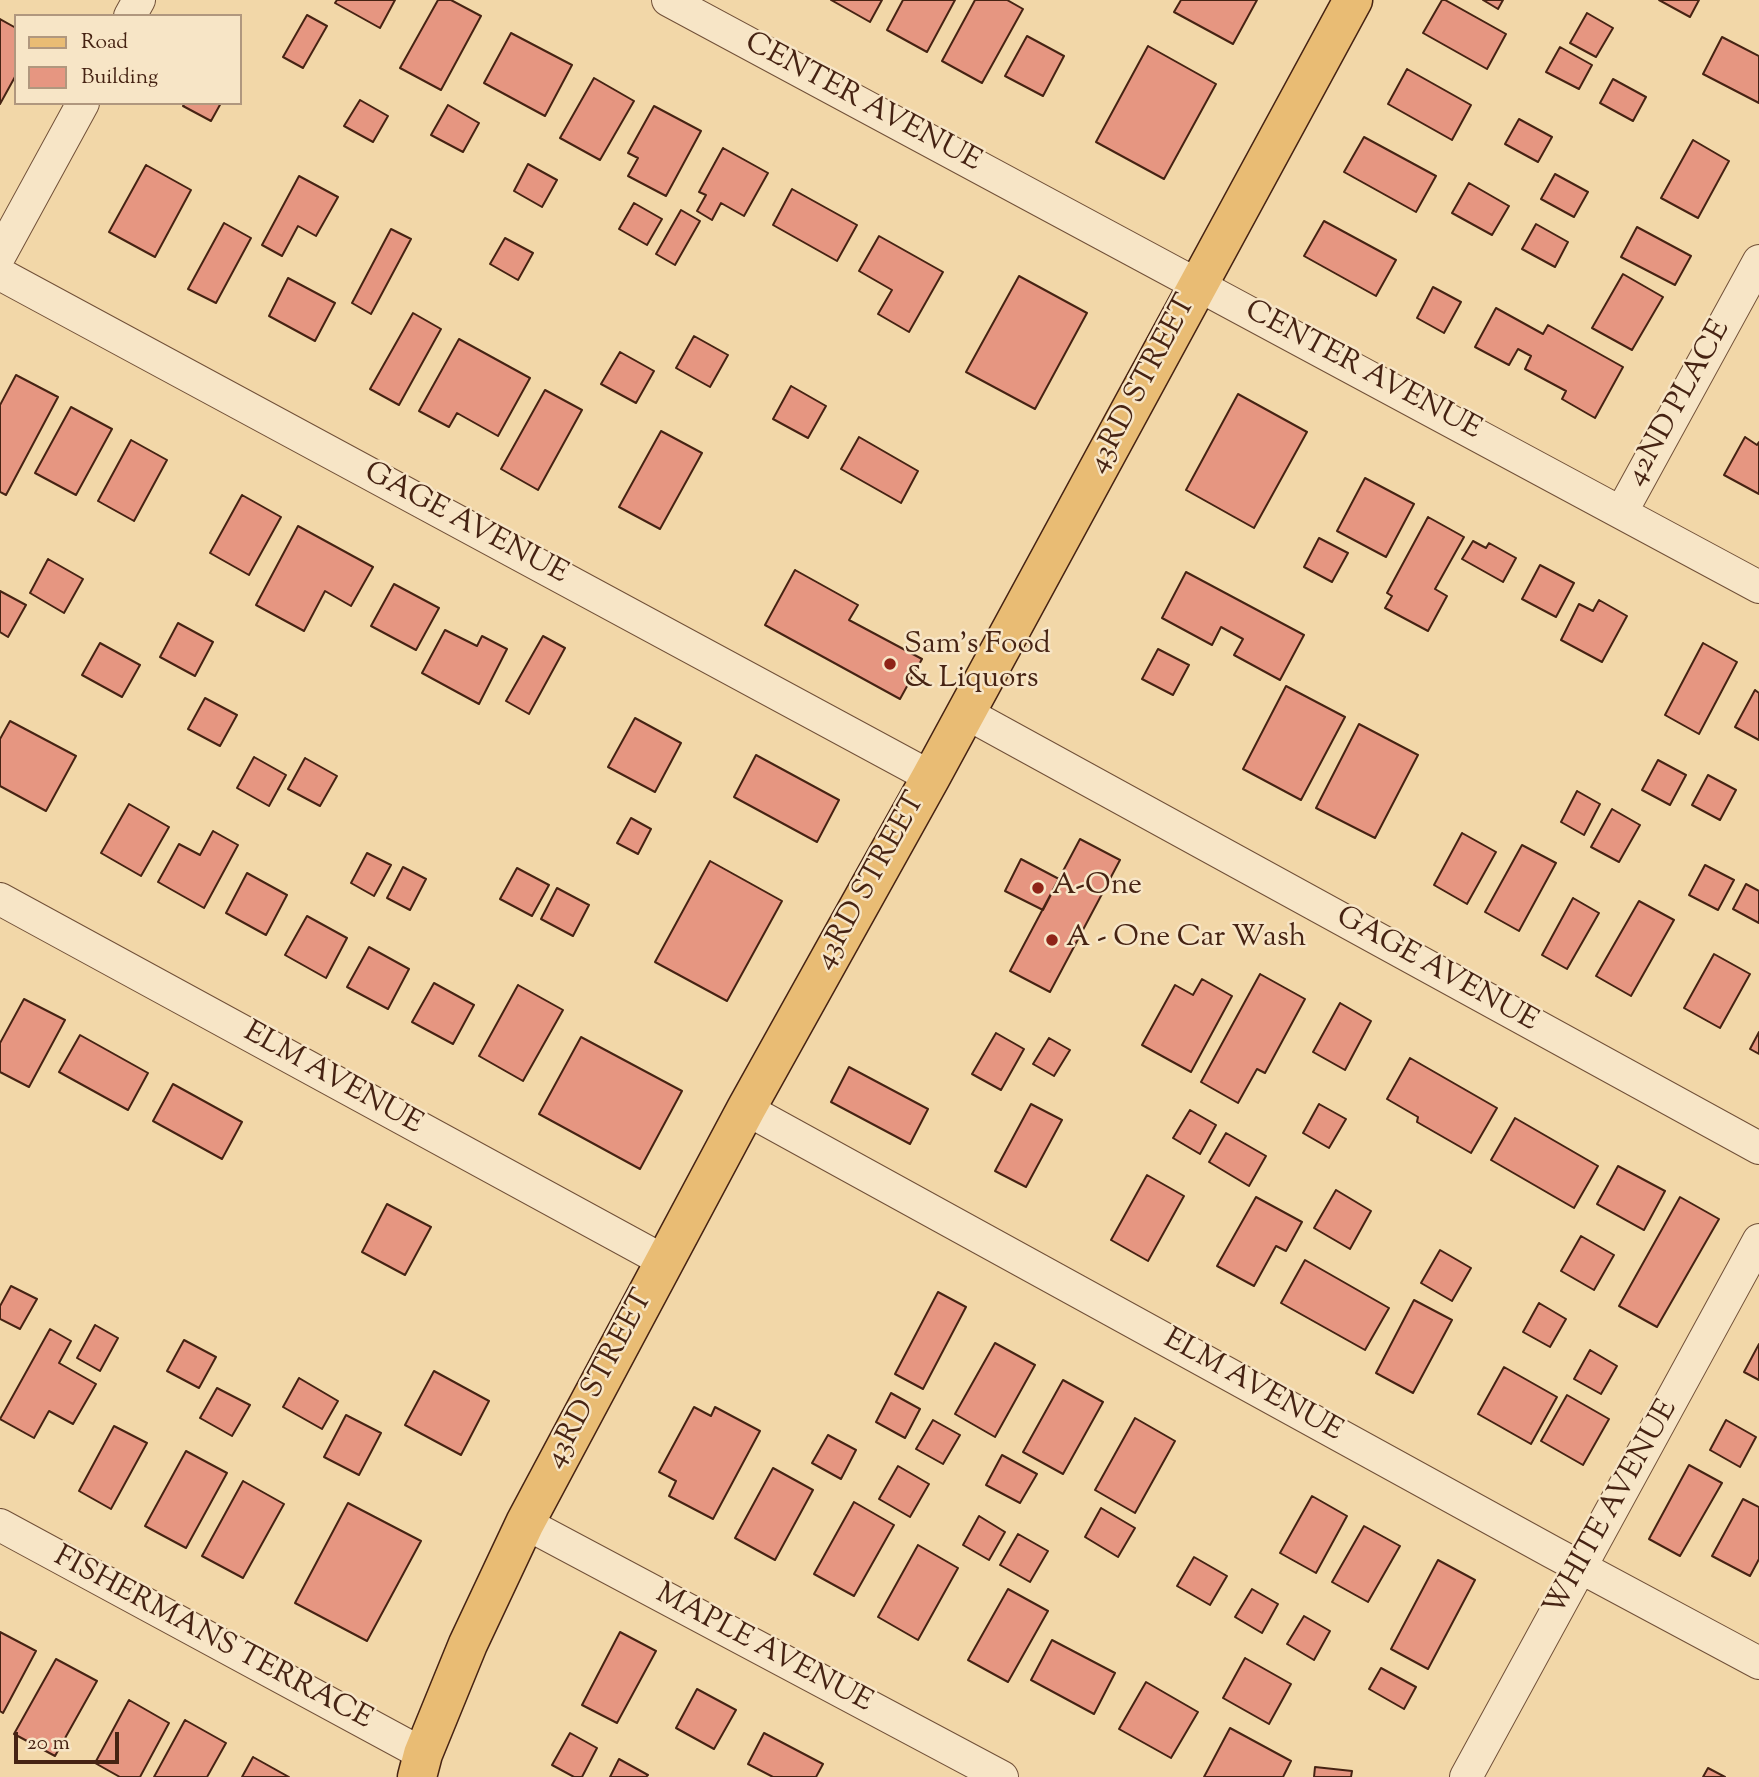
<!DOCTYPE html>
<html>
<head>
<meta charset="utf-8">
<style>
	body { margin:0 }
	#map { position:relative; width:1759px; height:1777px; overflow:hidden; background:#f2d7a8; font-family:"Sorts Mill Goudy",serif }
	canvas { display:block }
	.legend { position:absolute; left:14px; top:14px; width:228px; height:91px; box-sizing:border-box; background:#f7e5c6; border:2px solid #b0977e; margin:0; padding:9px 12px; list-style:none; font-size:21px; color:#462313 }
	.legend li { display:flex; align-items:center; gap:14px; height:35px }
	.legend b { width:35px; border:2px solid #b0977e }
	.scale { position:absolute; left:14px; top:1732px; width:105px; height:32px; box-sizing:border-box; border:4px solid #462313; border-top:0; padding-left:9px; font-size:21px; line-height:24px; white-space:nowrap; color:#462313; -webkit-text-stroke:5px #f7e5c6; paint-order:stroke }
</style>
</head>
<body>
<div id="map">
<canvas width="1759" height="1777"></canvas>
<ul class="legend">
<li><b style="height:9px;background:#e9bc74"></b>Road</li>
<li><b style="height:19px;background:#e69681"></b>Building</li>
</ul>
<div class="scale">20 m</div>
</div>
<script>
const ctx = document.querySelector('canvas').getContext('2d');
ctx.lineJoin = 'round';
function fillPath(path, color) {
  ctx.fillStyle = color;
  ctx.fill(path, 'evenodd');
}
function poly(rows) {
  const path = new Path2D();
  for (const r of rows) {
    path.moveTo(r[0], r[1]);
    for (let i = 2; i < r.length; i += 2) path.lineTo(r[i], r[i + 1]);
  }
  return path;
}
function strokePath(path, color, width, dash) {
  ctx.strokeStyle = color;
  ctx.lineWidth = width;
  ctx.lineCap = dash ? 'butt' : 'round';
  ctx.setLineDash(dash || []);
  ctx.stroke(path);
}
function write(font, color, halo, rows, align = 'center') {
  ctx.font = font + ' "Sorts Mill Goudy",serif';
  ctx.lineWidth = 5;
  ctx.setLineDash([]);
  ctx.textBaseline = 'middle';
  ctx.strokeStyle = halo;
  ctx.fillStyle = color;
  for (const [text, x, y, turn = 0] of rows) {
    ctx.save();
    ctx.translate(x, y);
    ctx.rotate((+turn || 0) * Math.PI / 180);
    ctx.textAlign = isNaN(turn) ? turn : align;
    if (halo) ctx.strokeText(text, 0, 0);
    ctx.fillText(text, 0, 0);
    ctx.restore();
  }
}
const building = poly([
	[337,0,395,0,380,28,335,3,337,0],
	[438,0,451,0,481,16,441,90,400,68,438,0],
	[831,0,882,0,870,22,831,0],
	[903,0,955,0,927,52,887,30,903,0],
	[975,0,1007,0,1023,9,982,83,942,61,975,0],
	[1181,0,1257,0,1233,44,1174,12,1181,0],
	[1442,0,1445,0,1506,34,1487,69,1423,33,1442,0],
	[1483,0,1503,0,1498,9,1483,0],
	[1659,0,1699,0,1690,17,1659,0],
	[1587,13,1613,28,1596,57,1570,43,1587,13],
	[307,15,327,26,303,68,283,57,307,15],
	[0,19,16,28,16,75,0,104,0,19],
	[511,33,572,65,545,116,484,83,511,33],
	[1027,36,1064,56,1043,96,1005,76,1027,36],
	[1722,37,1759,56,1759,103,1703,74,1722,37],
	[1148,46,1216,84,1164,179,1096,142,1148,46],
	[1560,47,1592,65,1579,89,1546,72,1560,47],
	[1407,69,1471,105,1452,140,1388,104,1407,69],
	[594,78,634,101,600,160,560,138,594,78],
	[1613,79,1646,97,1633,121,1600,103,1613,79],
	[360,100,388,116,373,142,344,126,360,100],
	[185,103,221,103,211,121,183,106,185,103],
	[448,105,479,123,463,152,431,135,448,105],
	[654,106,701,131,666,196,628,176,638,158,628,153,654,106],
	[1519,119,1552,137,1538,162,1505,144,1519,119],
	[1364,137,1436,176,1416,212,1344,172,1364,137],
	[1693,140,1729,161,1698,218,1661,198,1693,140],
	[723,148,768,173,744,216,721,203,712,220,697,211,706,195,699,192,723,148],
	[528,164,557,180,542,207,514,191,528,164],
	[146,165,191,190,155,257,109,232,146,165],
	[1555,174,1588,192,1574,217,1541,199,1555,174],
	[299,176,338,197,316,236,298,226,282,256,262,245,299,176],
	[1469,183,1509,206,1492,235,1452,213,1469,183],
	[792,189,857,225,837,261,773,225,792,189],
	[634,203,662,219,647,245,619,229,634,203],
	[681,210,700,221,675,265,656,254,681,210],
	[1324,221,1396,260,1376,296,1304,256,1324,221],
	[224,223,251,238,216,303,188,289,224,223],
	[1536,224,1568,242,1555,267,1522,249,1536,224],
	[1637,227,1691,256,1675,285,1621,257,1637,227],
	[391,229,411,239,371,314,352,303,391,229],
	[879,236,943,272,909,332,878,314,892,290,859,271,879,236],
	[505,238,533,253,518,280,490,264,505,238],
	[1623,274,1663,297,1632,350,1592,328,1623,274],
	[1019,276,1087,313,1035,409,966,372,1019,276],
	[288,278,335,303,315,341,269,316,288,278],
	[1433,287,1461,302,1444,333,1417,318,1433,287],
	[1496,308,1543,334,1548,325,1623,367,1595,418,1562,399,1566,391,1525,369,1531,356,1518,349,1509,365,1475,347,1496,308],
	[413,313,441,329,399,405,370,389,413,313],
	[694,336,728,355,710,387,676,368,694,336],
	[459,339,530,378,498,436,457,413,449,427,419,411,459,339],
	[620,352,654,371,636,403,601,384,620,352],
	[16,375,58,397,6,495,0,492,0,405,16,375],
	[791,386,826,406,808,438,773,419,791,386],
	[545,390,582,410,538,490,501,469,545,390],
	[1238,394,1307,432,1254,528,1186,490,1238,394],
	[71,407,112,429,76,495,35,473,71,407],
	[661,431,702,453,660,529,619,507,661,431],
	[859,437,918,471,901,503,841,469,859,437],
	[1745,437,1757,445,1759,442,1759,494,1724,475,1745,437],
	[131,440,167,460,134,521,98,501,131,440],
	[1365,478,1414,504,1386,557,1337,531,1365,478],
	[242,495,281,517,249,575,210,553,242,495],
	[1428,517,1464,537,1435,589,1447,596,1428,631,1385,608,1392,596,1387,593,1428,517],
	[298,526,373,567,351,606,325,591,304,631,256,605,298,526],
	[1319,538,1348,553,1332,582,1304,567,1319,538],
	[1473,541,1486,548,1489,543,1516,558,1503,582,1462,559,1473,541],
	[48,559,83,579,64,613,30,593,48,559],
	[1540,565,1574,583,1556,617,1522,599,1540,565],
	[795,570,858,605,849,620,922,659,900,699,765,625,795,570],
	[1186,572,1304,635,1280,680,1234,655,1243,639,1221,627,1212,645,1162,618,1186,572],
	[394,584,439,608,416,650,371,626,394,584],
	[0,591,26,605,8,637,0,632,0,591],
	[1599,600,1627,616,1602,662,1561,640,1579,604,1593,611,1599,600],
	[178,623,213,642,195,676,160,657,178,623],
	[445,630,477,646,482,636,507,649,479,704,422,673,445,630],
	[543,636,565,648,529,714,506,701,543,636],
	[100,643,140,665,122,697,82,675,100,643],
	[1703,643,1737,662,1699,734,1665,715,1703,643],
	[1158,649,1189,665,1173,695,1142,679,1158,649],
	[1286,686,1345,717,1301,800,1243,769,1286,686],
	[1755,690,1759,693,1759,740,1735,727,1755,690],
	[205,698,237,715,220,746,188,729,205,698],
	[635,718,681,743,655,792,608,767,635,718],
	[10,721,76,756,46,811,0,786,0,739,10,721],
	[1359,724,1418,755,1375,838,1316,808,1359,724],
	[756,755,839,800,817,842,734,797,756,755],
	[254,757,286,775,269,806,237,788,254,757],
	[305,758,337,776,320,806,288,789,305,758],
	[1658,760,1686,775,1670,805,1642,790,1658,760],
	[1708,775,1736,790,1720,820,1692,805,1708,775],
	[1577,791,1600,804,1584,835,1561,822,1577,791],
	[129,804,169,827,141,876,101,853,129,804],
	[1612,809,1640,825,1619,862,1591,847,1612,809],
	[631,818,651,829,638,854,617,843,631,818],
	[213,831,238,845,204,908,158,882,179,844,200,855,213,831],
	[1462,833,1496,852,1467,904,1434,885,1462,833],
	[1080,839,1120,860,1050,992,1010,971,1080,839],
	[1522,845,1556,863,1519,931,1485,912,1522,845],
	[367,853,391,865,374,896,351,883,367,853],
	[1021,859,1059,879,1043,910,1005,891,1021,859],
	[710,861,782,901,727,1001,655,962,710,861],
	[1705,865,1734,880,1718,910,1689,895,1705,865],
	[403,867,426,879,410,910,387,898,403,867],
	[517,868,549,885,532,916,500,899,517,868],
	[247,873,287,895,266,935,226,913,247,873],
	[1746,884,1759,891,1759,923,1733,909,1746,884],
	[557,888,589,905,573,936,541,919,557,888],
	[1573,898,1599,913,1567,969,1542,955,1573,898],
	[1639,901,1674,920,1631,996,1596,976,1639,901],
	[307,916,347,938,326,978,285,955,307,916],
	[369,947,409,969,388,1009,347,987,369,947],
	[1714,954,1750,974,1720,1028,1684,1008,1714,954],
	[1260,974,1305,999,1265,1073,1257,1069,1238,1103,1201,1082,1260,974],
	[1202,979,1232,996,1191,1072,1142,1045,1175,985,1193,995,1202,979],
	[434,983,474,1005,453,1044,412,1022,434,983],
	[518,985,563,1010,523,1081,479,1056,518,985],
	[24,999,65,1020,29,1087,0,1072,0,1043,24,999],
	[1340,1003,1371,1021,1345,1070,1313,1052,1340,1003],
	[1759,1032,1759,1054,1750,1049,1759,1032],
	[996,1033,1024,1049,1001,1090,972,1074,996,1033],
	[80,1035,148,1073,128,1110,59,1072,80,1035],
	[581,1037,682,1091,640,1169,539,1114,581,1037],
	[1049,1038,1070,1050,1054,1076,1033,1064,1049,1038],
	[1410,1058,1497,1108,1471,1153,1417,1122,1418,1117,1387,1099,1410,1058],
	[849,1067,928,1109,910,1144,831,1102,849,1067],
	[173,1084,242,1122,222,1159,153,1121,173,1084],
	[1031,1104,1062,1120,1026,1187,995,1171,1031,1104],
	[1319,1104,1346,1119,1329,1148,1303,1133,1319,1104],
	[1190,1110,1216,1125,1200,1154,1173,1138,1190,1110],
	[1515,1118,1598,1166,1574,1208,1491,1160,1515,1118],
	[1226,1133,1266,1156,1249,1186,1209,1162,1226,1133],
	[1618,1166,1665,1191,1644,1230,1597,1204,1618,1166],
	[1147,1175,1184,1196,1148,1261,1111,1240,1147,1175],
	[1336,1190,1371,1211,1350,1249,1314,1228,1336,1190],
	[1256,1197,1302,1222,1286,1251,1276,1246,1254,1286,1217,1266,1256,1197],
	[1680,1197,1719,1219,1657,1327,1619,1306,1680,1197],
	[387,1204,431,1227,405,1275,362,1252,387,1204],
	[1581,1236,1614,1255,1594,1290,1561,1271,1581,1236],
	[1440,1250,1471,1268,1452,1301,1421,1283,1440,1250],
	[1305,1260,1389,1308,1365,1350,1281,1303,1305,1260],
	[11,1286,37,1299,20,1329,0,1319,0,1306,11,1286],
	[938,1292,966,1307,923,1389,895,1374,938,1292],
	[1414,1300,1452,1320,1413,1393,1376,1373,1414,1300],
	[1539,1303,1566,1319,1550,1347,1523,1332,1539,1303],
	[95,1325,118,1338,100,1371,77,1358,95,1325],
	[50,1329,71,1341,59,1363,96,1384,73,1424,49,1411,34,1438,0,1419,50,1329],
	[184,1340,216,1357,199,1388,167,1371,184,1340],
	[995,1343,1035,1365,995,1437,955,1414,995,1343],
	[1759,1344,1759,1380,1744,1372,1759,1344],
	[1590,1350,1617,1366,1601,1394,1574,1379,1590,1350],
	[1504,1367,1557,1397,1531,1444,1478,1414,1504,1367],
	[434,1371,489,1401,461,1455,405,1425,434,1371],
	[299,1378,338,1401,322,1429,283,1407,299,1378],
	[1063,1380,1103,1402,1063,1474,1023,1452,1063,1380],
	[217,1388,250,1405,232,1436,200,1418,217,1388],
	[891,1393,920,1409,905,1438,876,1422,891,1393],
	[1567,1395,1609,1419,1583,1465,1541,1441,1567,1395],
	[694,1407,711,1416,715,1407,760,1431,713,1519,669,1496,676,1481,659,1472,694,1407],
	[346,1415,381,1433,359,1475,324,1457,346,1415],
	[1135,1418,1175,1441,1135,1513,1095,1490,1135,1418],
	[933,1420,960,1435,943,1464,916,1449,933,1420],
	[1726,1420,1756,1437,1740,1467,1710,1450,1726,1420],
	[114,1426,147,1443,111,1509,79,1491,114,1426],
	[828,1435,856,1450,841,1479,812,1463,828,1435],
	[186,1451,227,1473,186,1548,145,1526,186,1451],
	[1002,1455,1037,1474,1020,1503,986,1485,1002,1455],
	[1689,1465,1722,1483,1680,1556,1649,1539,1689,1465],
	[898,1466,929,1484,910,1517,879,1499,898,1466],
	[773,1468,813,1490,775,1560,735,1538,773,1468],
	[243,1481,284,1504,243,1578,202,1556,243,1481],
	[1312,1496,1347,1516,1316,1573,1280,1553,1312,1496],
	[1743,1499,1759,1507,1759,1559,1750,1576,1712,1556,1743,1499],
	[854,1502,894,1525,854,1596,814,1574,854,1502],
	[348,1503,421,1541,367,1641,295,1603,348,1503],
	[1101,1508,1135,1528,1118,1557,1085,1537,1101,1508],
	[979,1516,1005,1532,989,1560,963,1545,979,1516],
	[1364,1526,1400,1546,1368,1602,1332,1582,1364,1526],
	[1018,1534,1048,1551,1030,1582,1000,1565,1018,1534],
	[918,1545,958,1568,918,1640,878,1617,918,1545],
	[1194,1557,1227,1576,1210,1605,1177,1586,1194,1557],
	[1438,1560,1475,1580,1428,1669,1391,1649,1438,1560],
	[1008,1589,1048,1611,1008,1682,968,1660,1008,1589],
	[1252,1589,1278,1604,1262,1633,1235,1617,1252,1589],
	[1304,1616,1330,1631,1314,1660,1287,1644,1304,1616],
	[0,1632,36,1651,3,1713,0,1711,0,1632],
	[620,1632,656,1651,617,1723,582,1705,620,1632],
	[1052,1640,1115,1673,1094,1714,1031,1680,1052,1640],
	[1245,1658,1291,1684,1269,1724,1223,1698,1245,1658],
	[56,1659,97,1681,55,1756,14,1734,56,1659],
	[1381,1668,1416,1687,1404,1709,1369,1689,1381,1668],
	[1146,1682,1198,1712,1171,1758,1119,1729,1146,1682],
	[697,1689,736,1710,714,1749,676,1728,697,1689],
	[129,1700,169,1723,140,1777,120,1777,95,1763,129,1700],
	[185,1720,226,1743,207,1777,154,1777,185,1720],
	[1230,1728,1291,1761,1283,1777,1204,1777,1230,1728],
	[570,1733,597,1748,582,1777,574,1777,552,1765,570,1733],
	[764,1733,823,1764,816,1777,773,1777,748,1764,764,1733],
	[253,1757,289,1777,242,1777,253,1757],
	[619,1759,648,1775,646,1777,610,1777,619,1759],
	[1315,1767,1352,1771,1351,1777,1314,1777,1315,1767],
	[1708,1768,1725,1777,1703,1777,1708,1768]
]);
const minor = poly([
	[668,0,1759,587],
	[130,16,139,0],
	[0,255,83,103],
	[0,274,931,777],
	[1622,511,1759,261],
	[966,713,1759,1148],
	[0,899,664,1261],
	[746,1109,1552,1552,1759,1663],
	[525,1523,1002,1777],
	[0,1525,423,1754],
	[1466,1777,1759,1240]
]);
const primary = poly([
	[417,1777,423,1754,468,1644,525,1523,746,1109,931,777,1353,0]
]);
const markers = [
	[890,664,7,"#8f2418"],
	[1038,888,7,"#8f2418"],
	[1052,940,7,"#8f2418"]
];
const streetNames = [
	["CENTER AVENUE",862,104,28],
	["CENTER AVENUE",1362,372,28],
	["43RD STREET",1144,385,-62],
	["42ND PLACE",1680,404,-61],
	["GAGE AVENUE",465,525,28],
	["43RD STREET",872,882,-61],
	["GAGE AVENUE",1436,971,29],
	["ELM AVENUE",332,1080,29],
	["43RD STREET",601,1380,-62],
	["ELM AVENUE",1252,1387,29],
	["WHITE AVENUE",1613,1509,-61],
	["FISHERMANS TERRACE",212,1640,28],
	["MAPLE AVENUE",763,1650,28]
];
const poiNames = [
	["Sam's Food",904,647],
	["& Liquors",904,681],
	["A-One",1052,888],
	["A - One Car Wash",1066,940]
];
fillPath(building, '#e69681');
strokePath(building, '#462313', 2);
strokePath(minor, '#715038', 34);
strokePath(primary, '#462313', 41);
strokePath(minor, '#f7e5c6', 32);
strokePath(primary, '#e9bc74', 38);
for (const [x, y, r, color] of markers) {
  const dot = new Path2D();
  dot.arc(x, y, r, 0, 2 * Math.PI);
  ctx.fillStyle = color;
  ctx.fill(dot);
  strokePath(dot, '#f7e5c6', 2.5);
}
write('30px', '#462313', '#f7e5c6', streetNames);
write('30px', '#462313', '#f7e5c6', poiNames, 'left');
</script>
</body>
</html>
